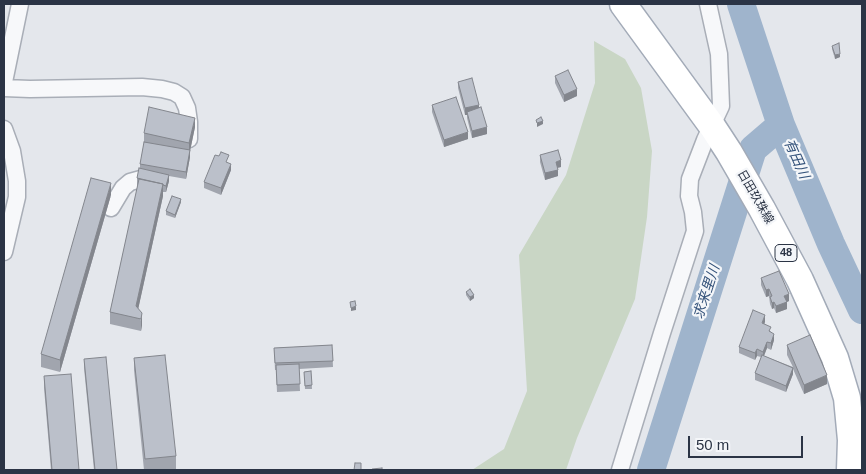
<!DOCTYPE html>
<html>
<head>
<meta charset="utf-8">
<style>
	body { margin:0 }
	#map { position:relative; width:866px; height:474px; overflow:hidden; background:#e4e7ec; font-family:Helvetica,sans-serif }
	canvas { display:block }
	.frame { position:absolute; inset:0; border:5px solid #2b3445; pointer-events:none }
	.scale { position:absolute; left:688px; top:436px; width:115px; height:22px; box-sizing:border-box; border:2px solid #2b3445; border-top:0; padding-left:6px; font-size:15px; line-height:18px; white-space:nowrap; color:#2b3445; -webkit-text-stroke:4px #f4f6f9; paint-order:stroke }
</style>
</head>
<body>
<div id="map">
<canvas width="866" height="474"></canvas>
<div class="frame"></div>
<div class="scale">50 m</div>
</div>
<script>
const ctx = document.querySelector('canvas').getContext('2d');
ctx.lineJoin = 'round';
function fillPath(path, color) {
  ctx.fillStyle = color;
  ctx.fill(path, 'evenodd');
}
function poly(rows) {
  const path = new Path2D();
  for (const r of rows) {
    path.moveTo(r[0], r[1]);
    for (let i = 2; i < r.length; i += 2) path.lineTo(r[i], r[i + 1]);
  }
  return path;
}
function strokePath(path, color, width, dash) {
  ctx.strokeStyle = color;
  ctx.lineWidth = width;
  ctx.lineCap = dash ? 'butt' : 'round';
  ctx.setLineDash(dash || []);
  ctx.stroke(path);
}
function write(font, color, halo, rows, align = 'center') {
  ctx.font = font + ' Helvetica,"Noto Sans JP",sans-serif';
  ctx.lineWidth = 4.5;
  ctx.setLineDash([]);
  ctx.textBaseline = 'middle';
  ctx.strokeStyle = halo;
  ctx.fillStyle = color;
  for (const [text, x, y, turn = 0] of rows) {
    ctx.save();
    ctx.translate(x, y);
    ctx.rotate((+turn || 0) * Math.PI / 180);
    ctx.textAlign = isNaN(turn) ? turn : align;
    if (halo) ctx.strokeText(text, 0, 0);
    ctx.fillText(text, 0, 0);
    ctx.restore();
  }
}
const green = poly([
	[594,41,625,59,641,88,652,151,647,217,635,299,577,438,566,470,472,470,504,449,527,391,519,255,566,175,595,83]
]);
const river = poly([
	[741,4,781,125,831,244,862,310],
	[651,470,753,149,781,125]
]);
const street = poly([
	[4,82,20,4],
	[4,88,30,89,142,87,162,89,174,92,182,97,187,108,189,122,189,139],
	[4,129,12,151,17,181,17,197,4,252],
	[111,208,123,188,130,182,159,174],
	[620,470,662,333,695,231,693,212,689,196,690,179,705,140,721,106,719,54,708,4]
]);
const primary = poly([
	[623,4,712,126,729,152,762,209,800,280,835,358,847,398,851,440,850,470]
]);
const wall = poly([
	[832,46,840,57,835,59,832,49],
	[555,76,577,96,564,102,555,83],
	[458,82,479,108,487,134,472,138,467,118,467,115,465,115,458,88],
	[432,105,468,139,444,147,432,112],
	[195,127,190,151,190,157,186,179,169,176,169,181,166,192,163,192,163,196,138,309,142,325,141,331,110,324,110,312,138,185,137,185,137,178,140,168,140,164,144,143,144,133],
	[540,155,561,167,557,168,558,176,545,180,540,162],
	[228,163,231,170,221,195,204,188,204,182],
	[111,195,60,372,41,367,41,354],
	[181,202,175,218,166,215,166,211],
	[761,278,789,301,787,302,787,309,776,313,774,308,772,309,770,304,769,296,766,297,761,285],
	[466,292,474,298,470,301,466,295],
	[765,322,764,324,771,332,774,340,771,350,767,348,764,356,793,367,787,355,787,345,827,384,804,394,793,369,793,374,786,392,755,380,755,373,761,357,757,356,755,360,739,353,739,347],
	[332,345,333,367,299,369,300,391,277,392,276,370,275,370,274,348],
	[134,358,176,456,176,469,159,470,144,470,134,370],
	[84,359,117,470,94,470,84,368],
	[311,371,312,389,305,389,304,372],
	[44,376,79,470,51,470,44,388]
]);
const shadedWall = poly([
	[840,54,840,57,835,59,835,55],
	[577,89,577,96,564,102,564,95],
	[479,105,479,111,467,112,467,115,465,115,465,108],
	[195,118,195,127,190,151,190,157,186,179,186,172,189,152,189,143],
	[543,121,543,124,537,127,537,123],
	[487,127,487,134,472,138,472,131],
	[468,132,468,139,444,147,444,140],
	[561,160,561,167,556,168,556,162],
	[231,164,231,170,221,195,221,188],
	[558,170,558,176,545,180,545,173],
	[169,175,169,181,166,192,166,186],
	[111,183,111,195,60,372,60,360],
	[163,184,163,196,136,319,136,306],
	[181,199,181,202,175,218,175,215],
	[769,289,769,296,766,297,766,290],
	[789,294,789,301,784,303,784,296],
	[474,295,474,298,470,301,470,297],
	[774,302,774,308,772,309,772,303],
	[787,302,787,309,776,313,776,306],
	[356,306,356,310,351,311,351,308],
	[142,313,142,325,141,331,141,319],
	[765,315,765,322,762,330,762,323],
	[774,334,774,340,771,350,771,343],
	[767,342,767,348,763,358,763,352],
	[757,349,757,356,755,360,755,353],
	[793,368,793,374,786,392,786,386],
	[827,375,827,384,804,394,804,385]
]);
const building = poly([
	[839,43,840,54,835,55,832,46,839,43],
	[568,70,577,89,564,95,555,76,568,70],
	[472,78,479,105,465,108,458,82,472,78],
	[456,97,468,132,444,140,432,105,456,97],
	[149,107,195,118,189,143,144,133,149,107],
	[481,107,487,127,472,131,467,112,481,107],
	[541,117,543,121,537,123,536,120,541,117],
	[144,142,190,150,186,172,140,164,144,142],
	[558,150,561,160,556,162,558,170,545,173,540,155,558,150],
	[221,152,229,155,226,162,231,164,221,188,204,182,215,155,219,156,221,152],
	[139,168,169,175,166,186,163,185,163,184,137,178,139,168],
	[91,178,111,183,60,360,41,354,91,178],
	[139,179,163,184,136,306,142,313,141,319,110,312,139,179],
	[172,196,181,199,175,215,166,211,172,196],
	[779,271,789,294,784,296,787,302,776,306,774,302,772,303,770,297,772,296,769,289,766,290,761,278,779,271],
	[470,289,474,295,470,297,466,292,470,289],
	[355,301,356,306,351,308,350,302,355,301],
	[753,310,765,315,762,323,771,327,769,331,774,334,771,343,767,342,763,352,757,349,755,353,739,347,753,310],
	[810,335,827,375,804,385,787,345,810,335],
	[332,345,333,361,275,363,274,348,332,345],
	[165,355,176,456,145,459,134,358,165,355],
	[762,355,793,368,786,386,755,373,762,355],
	[106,357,117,470,95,470,84,359,106,357],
	[299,364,300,384,277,385,276,365,299,364],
	[311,371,312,385,305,386,304,372,311,371],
	[71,374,79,470,52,470,44,376,71,374],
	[355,463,361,463,361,470,354,470,355,463],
	[382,468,382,470,372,470,372,469,382,468]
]);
const shields = [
	[786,253,22]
];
const shieldNames = [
	["48",786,253]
];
const streetNames = [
	["日田玖珠線",755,197,60]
];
const waterNames = [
	["有田川",796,159,66],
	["求来里川",707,292,-72]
];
fillPath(green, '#c9d6c5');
strokePath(river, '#9fb4cc', 28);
strokePath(street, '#a9aeb7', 19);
strokePath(primary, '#a3abb8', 29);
strokePath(street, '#f7f8fa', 16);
strokePath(primary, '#fff', 26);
fillPath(wall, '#a1a5ae');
fillPath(shadedWall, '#83868d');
fillPath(building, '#bbc0ca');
strokePath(building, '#83868d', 1);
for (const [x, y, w] of shields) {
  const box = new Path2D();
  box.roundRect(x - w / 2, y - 8.5, w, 17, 4);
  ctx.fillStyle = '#f4f6f9';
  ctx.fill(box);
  strokePath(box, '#2b3445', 1);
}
write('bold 11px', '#2b3445', null, shieldNames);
write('12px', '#2b3445', '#f4f6f9', streetNames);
write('italic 14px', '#34527a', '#f4f6f9', waterNames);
</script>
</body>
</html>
